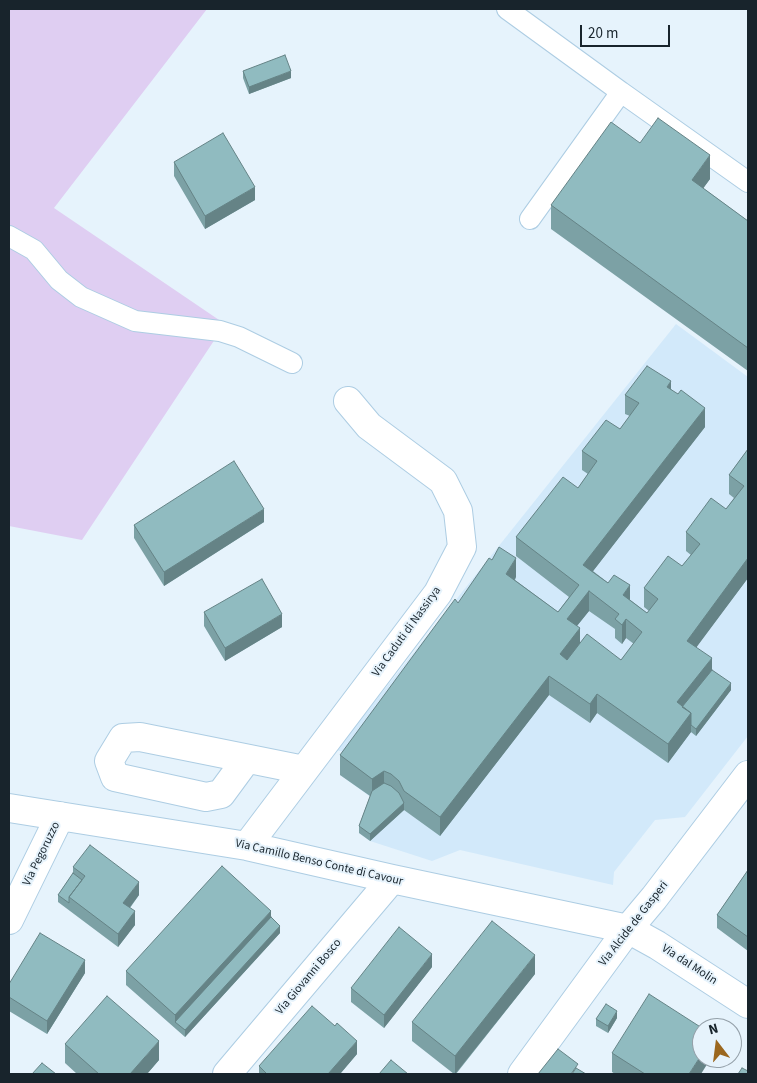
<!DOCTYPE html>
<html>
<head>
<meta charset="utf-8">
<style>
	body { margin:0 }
	#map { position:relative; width:757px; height:1083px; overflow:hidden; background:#e6f3fc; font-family:"Source Sans 3",sans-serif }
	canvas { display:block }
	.frame { position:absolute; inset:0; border:10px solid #18242c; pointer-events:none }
	.north { position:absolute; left:692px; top:1018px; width:50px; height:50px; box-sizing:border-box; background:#e6f3fc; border:1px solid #94a0a9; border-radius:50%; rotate:345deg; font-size:14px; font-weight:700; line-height:20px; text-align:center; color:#18242c }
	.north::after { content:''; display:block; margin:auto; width:18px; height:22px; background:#9b671e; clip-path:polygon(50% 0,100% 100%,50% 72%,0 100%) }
	.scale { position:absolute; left:580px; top:25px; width:90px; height:22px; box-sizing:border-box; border:2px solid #18242c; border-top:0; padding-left:6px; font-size:15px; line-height:18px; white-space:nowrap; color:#18242c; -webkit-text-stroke:4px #e6f3fc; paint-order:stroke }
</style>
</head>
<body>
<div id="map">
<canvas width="757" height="1083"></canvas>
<div class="frame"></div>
<div class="north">N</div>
<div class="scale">20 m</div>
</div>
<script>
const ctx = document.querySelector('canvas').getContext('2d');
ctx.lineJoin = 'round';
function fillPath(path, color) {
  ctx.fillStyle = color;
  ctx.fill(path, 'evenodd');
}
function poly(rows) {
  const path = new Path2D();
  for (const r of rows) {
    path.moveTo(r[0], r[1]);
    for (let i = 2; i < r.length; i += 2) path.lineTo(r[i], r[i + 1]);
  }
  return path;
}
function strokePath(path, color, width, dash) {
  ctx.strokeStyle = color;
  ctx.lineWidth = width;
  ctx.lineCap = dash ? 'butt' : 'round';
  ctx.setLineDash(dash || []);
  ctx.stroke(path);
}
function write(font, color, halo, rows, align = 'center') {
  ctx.font = font + ' "Source Sans 3",sans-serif';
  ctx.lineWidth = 4;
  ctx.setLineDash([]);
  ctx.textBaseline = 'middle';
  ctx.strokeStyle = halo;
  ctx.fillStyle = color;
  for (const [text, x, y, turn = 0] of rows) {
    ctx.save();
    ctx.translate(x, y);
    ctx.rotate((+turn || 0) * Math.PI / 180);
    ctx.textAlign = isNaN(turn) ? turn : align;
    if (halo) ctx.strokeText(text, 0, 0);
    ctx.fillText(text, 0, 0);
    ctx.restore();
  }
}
const built = poly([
	[676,324,748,377,748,736,685,817,655,820,614,872,613,885,460,850,432,861,370,841,359,833,372,798,340,775,354,755,336,750]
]);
const green = poly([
	[9,9,207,9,54,208,225,324,82,540,9,526]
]);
const pedestrian = poly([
	[507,9,621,92],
	[530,219,621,92,748,182],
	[9,236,34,250,59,280,81,297,135,321,220,331,239,337,292,363]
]);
const minor = poly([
	[246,760,221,794,206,797,115,777,109,761,123,738,140,737,304,770],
	[9,808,247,846,392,879,628,929,657,945,748,1004],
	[247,846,438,593,462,547,458,511,443,481,369,426,348,401],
	[9,920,60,816],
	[227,1074,392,879]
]);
const tertiary = poly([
	[522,1074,628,929,654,898,748,775]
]);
const wall = poly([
	[243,71,291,78,249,94,243,78],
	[640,143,710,179,703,188,748,221,748,371,551,229,551,205],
	[174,162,255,200,205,229,174,176],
	[671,389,705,427,593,571,647,613,649,611,644,607,644,588,682,566,691,555,686,551,686,532,726,509,734,498,729,494,729,475,748,449,748,578,696,647,712,670,731,690,696,736,691,732,668,763,597,713,590,723,549,695,440,836,404,810,370,841,359,833,359,826,370,796,340,775,340,755,458,603,516,577,515,580,558,612,569,597,516,556,516,537,578,488,588,474,582,470,582,451,620,429,630,416,625,414,625,395],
	[589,611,615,629,615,638,622,644,626,638,634,644,621,660,580,643,577,626],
	[264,522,164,586,134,538,134,525],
	[204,612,282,627,225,661,204,626],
	[73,867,139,895,130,908,135,925,118,947,58,902,58,895,73,873],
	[748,870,748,951,717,928,717,915],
	[271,917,280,933,185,1037,126,985,126,971],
	[432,967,384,1028,351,1002,351,988],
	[85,973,47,1034,9,1011,9,984],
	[535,974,456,1074,454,1074,412,1041,412,1022],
	[617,1018,608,1033,596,1026,596,1019],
	[65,1044,159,1060,147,1074,77,1074,65,1063],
	[612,1053,701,1074,615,1074,612,1072],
	[357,1054,340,1074,259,1074,259,1066]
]);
const shadedWall = poly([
	[291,71,291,78,249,94,249,87],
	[710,155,710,179,692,204,692,180],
	[255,187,255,200,205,229,205,216],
	[671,381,671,400,667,387],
	[705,408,705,427,583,584,583,565],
	[264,509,264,522,164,586,164,572],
	[516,558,516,577,506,593,506,574],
	[748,558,748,578,687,660,687,641],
	[630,585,630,604,623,595],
	[589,591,589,611,567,638,567,619],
	[282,614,282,627,225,661,225,648],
	[626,619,626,638,622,644,622,625],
	[580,628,580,647,560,673,560,654],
	[712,658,712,677,680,717,677,702],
	[549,676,549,695,440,836,440,817],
	[731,683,731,690,696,736,696,729],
	[597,694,597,713,590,723,590,704],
	[691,713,691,732,668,763,668,744],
	[384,771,384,790,372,798,372,779],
	[404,803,404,810,370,841,370,834],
	[139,882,139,895,123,916,123,903],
	[135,911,135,925,118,947,118,934],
	[271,911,271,924,175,1022,175,1015],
	[280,926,280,933,185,1037,185,1030],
	[432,954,432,967,384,1028,384,1015],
	[535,955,535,974,455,1074,455,1056],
	[85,960,85,973,47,1034,47,1021],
	[617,1011,617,1018,608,1033,608,1026],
	[159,1041,159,1060,147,1074,130,1074],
	[357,1041,357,1054,340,1074,328,1074],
	[702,1054,702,1058,711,1058,701,1074,689,1074]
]);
const building = poly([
	[285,55,291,71,249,87,243,71,285,55],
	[658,118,710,155,692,180,748,221,748,348,551,205,611,122,640,143,658,118],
	[223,133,255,187,205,216,174,162,223,133],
	[647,366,671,381,667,387,678,394,681,390,705,408,583,565,608,583,614,575,630,585,623,595,647,613,658,599,644,588,668,556,682,566,700,544,686,532,711,498,726,509,744,486,729,475,748,449,748,558,687,641,712,658,677,702,691,713,668,744,597,694,590,704,549,676,440,817,404,791,399,781,391,774,384,771,372,779,340,755,455,599,458,603,489,558,492,560,499,547,516,558,506,574,558,612,579,585,516,537,563,477,578,488,597,461,582,451,606,420,620,429,639,403,625,395,647,366],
	[589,591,619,614,615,619,622,625,626,619,642,632,621,660,587,634,567,660,560,654,580,628,567,619,589,591],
	[234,461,264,509,164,572,134,525,234,461],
	[262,579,282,614,225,648,204,612,262,579],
	[712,670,731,683,696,729,691,725,691,713,682,707,712,670],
	[384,783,391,786,399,793,404,803,370,834,359,826,372,791,384,783],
	[90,845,139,882,123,903,135,911,118,934,69,897,85,876,73,867,90,845],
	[222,866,271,911,175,1015,126,971,222,866],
	[748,870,748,937,717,915,748,870],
	[73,873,82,880,69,897,69,903,58,895,73,873],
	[271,917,280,926,185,1030,175,1022,271,917],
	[492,921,535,955,455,1056,412,1022,492,921],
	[399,927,432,954,384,1015,351,988,399,927],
	[40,933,85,960,47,1021,9,997,9,984,40,933],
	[649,994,702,1028,702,1054,689,1074,645,1074,612,1053,649,994],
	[107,996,159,1041,130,1074,99,1074,65,1044,107,996],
	[606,1004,617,1011,608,1026,596,1019,606,1004],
	[312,1006,335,1026,337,1023,357,1041,328,1074,267,1074,259,1066,312,1006],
	[558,1049,578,1064,571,1074,538,1074,558,1049],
	[391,1060,408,1074,379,1074,391,1060],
	[42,1063,56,1074,32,1074,42,1063],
	[576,1068,586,1074,572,1074,576,1068],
	[742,1068,748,1071,748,1074,738,1074,742,1068]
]);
const streetNames = [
	["Via Caduti di Nassirya",407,632,-54],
	["Via Pegoruzzo",42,854,-64],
	["Via Camillo Benso Conte di Cavour",319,863,13],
	["Via Alcide de Gasperi",634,924,-52],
	["Via dal Molin",689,965,33],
	["Via Giovanni Bosco",309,977,-50]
];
fillPath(built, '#d2e9fa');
fillPath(green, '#dfcef2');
strokePath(pedestrian, '#adcde3', 22);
strokePath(minor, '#adcde3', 30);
strokePath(tertiary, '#adcde3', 30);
strokePath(pedestrian, '#fff', 20);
strokePath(minor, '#fff', 28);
strokePath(tertiary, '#fff', 28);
fillPath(wall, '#7ca1a5');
fillPath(shadedWall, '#658386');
fillPath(building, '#90bbc0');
strokePath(building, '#658386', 1);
write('12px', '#18242c', '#e6f3fc', streetNames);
</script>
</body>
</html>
